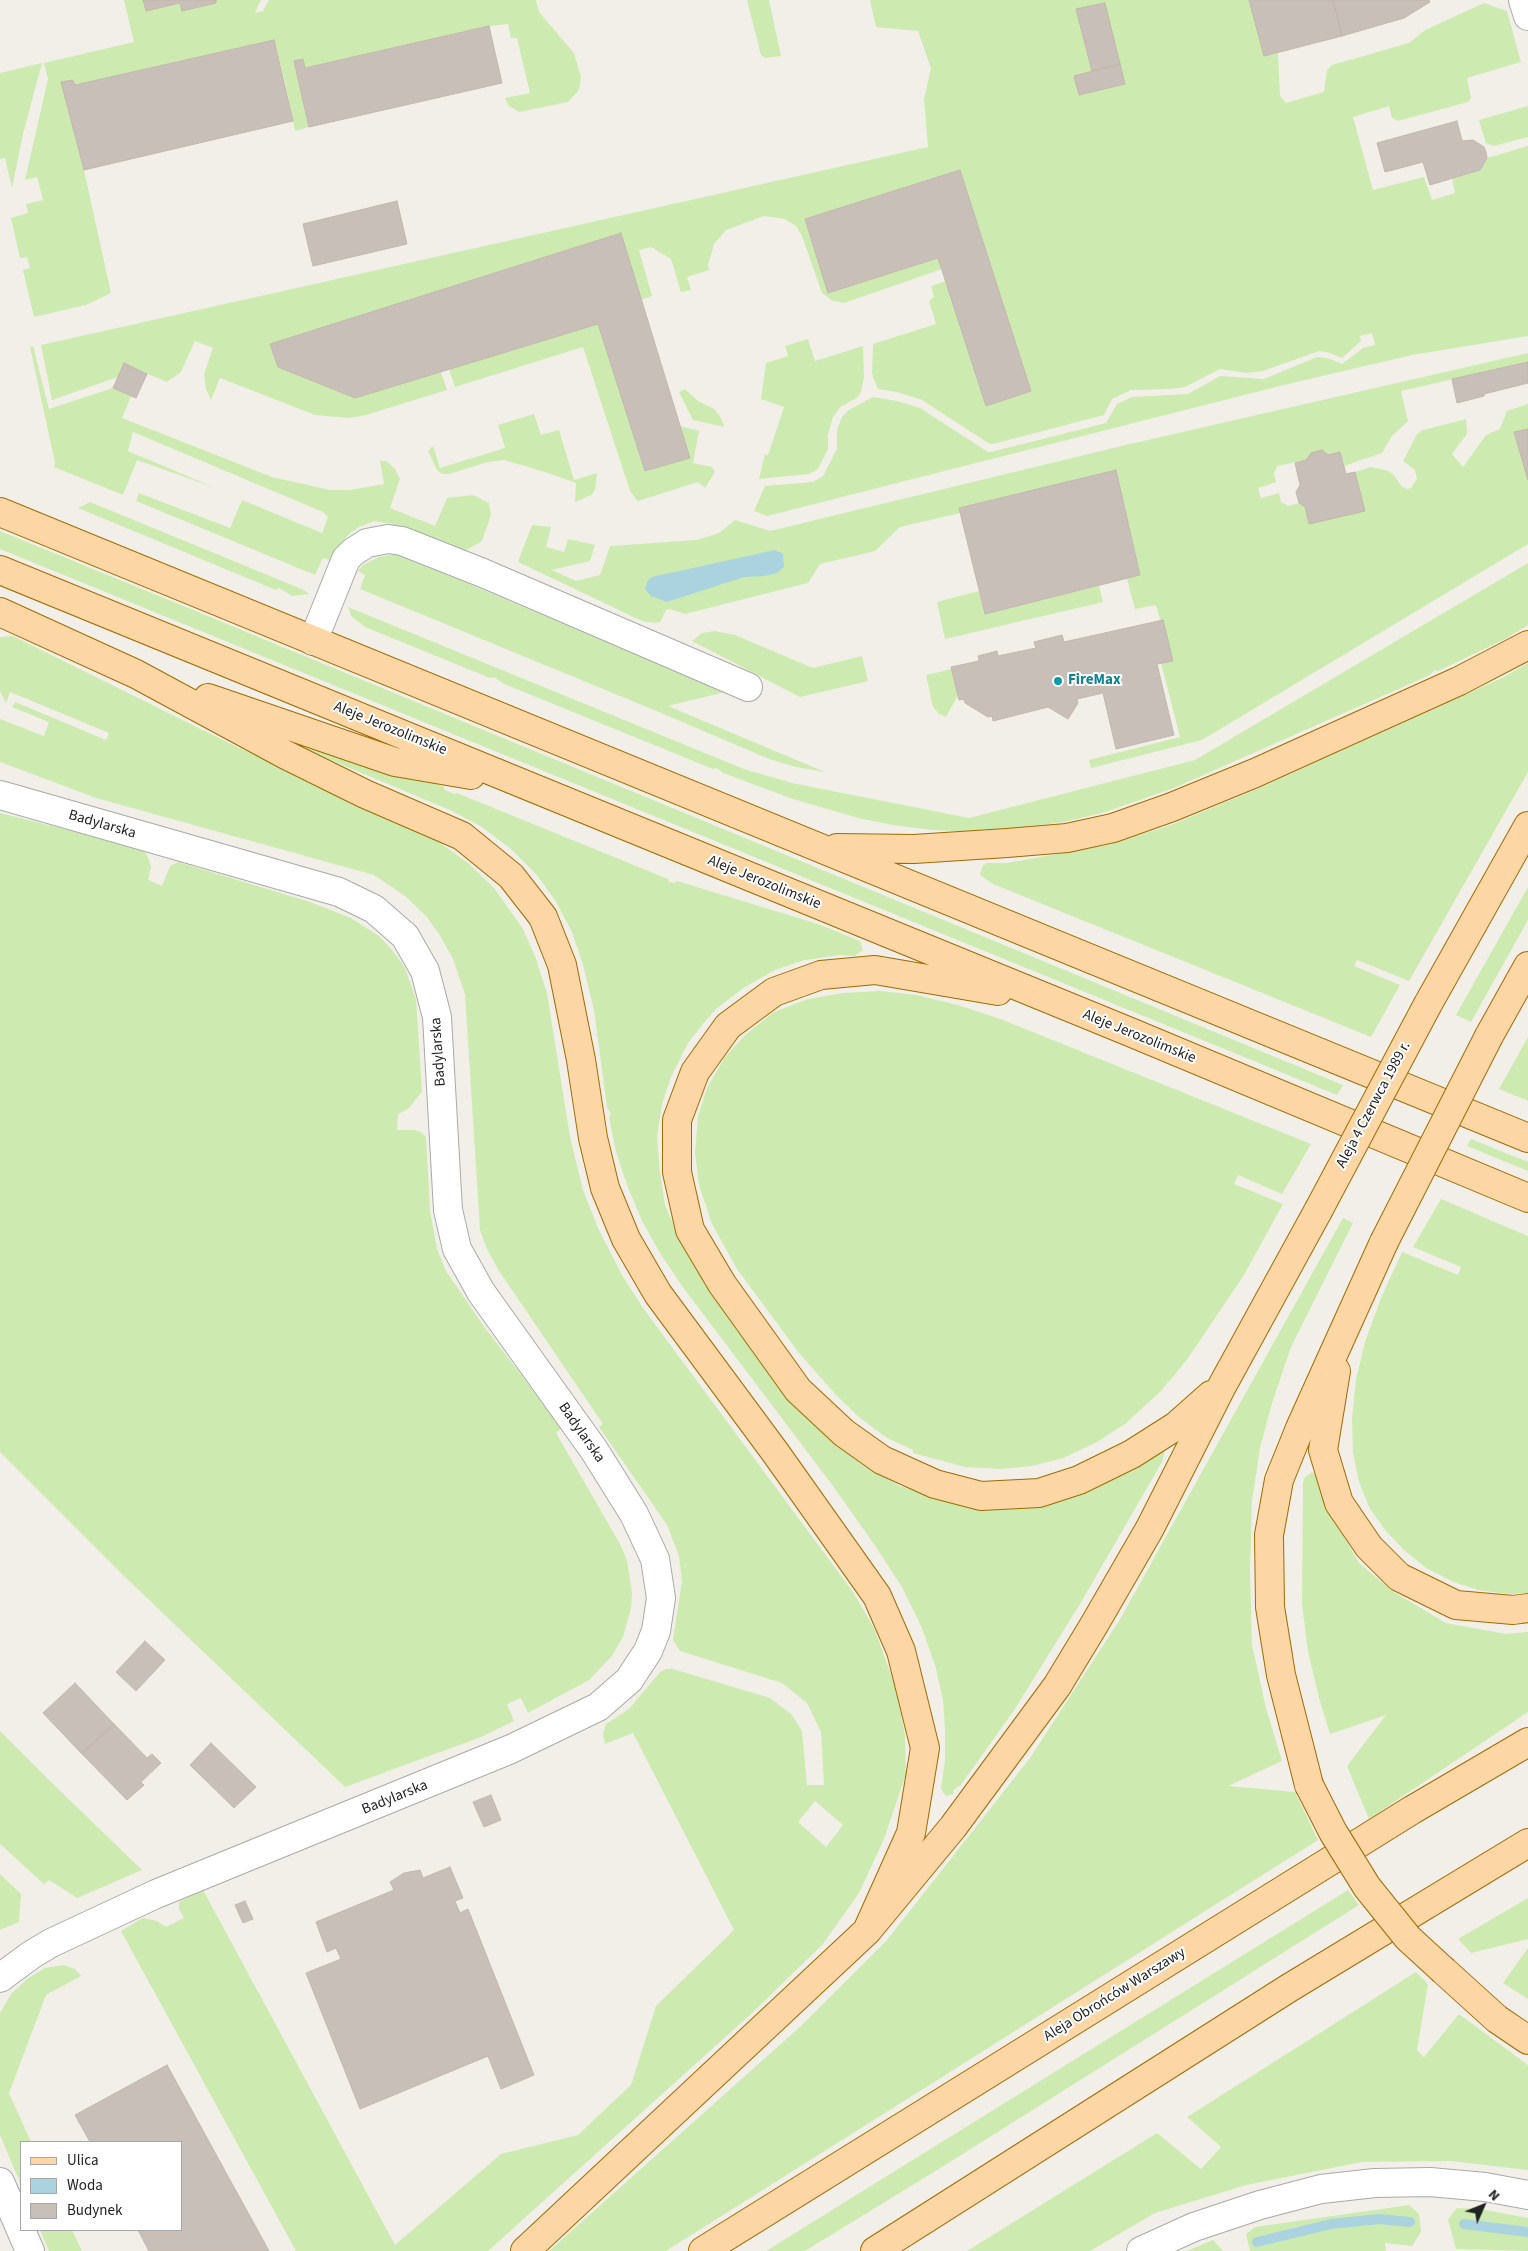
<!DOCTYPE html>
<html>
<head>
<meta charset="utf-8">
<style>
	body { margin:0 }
	#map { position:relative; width:1528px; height:2251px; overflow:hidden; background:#f2efe9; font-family:"Source Sans 3",sans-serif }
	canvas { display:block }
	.legend { position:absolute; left:20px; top:2141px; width:162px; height:90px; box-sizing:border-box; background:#fff; border:1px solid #a7a7a7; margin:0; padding:6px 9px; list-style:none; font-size:15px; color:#222 }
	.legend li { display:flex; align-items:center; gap:10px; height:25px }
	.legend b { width:25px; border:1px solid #a7a7a7 }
	.north { position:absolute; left:1458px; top:2181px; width:50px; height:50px; -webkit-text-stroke:4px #fff; paint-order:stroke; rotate:46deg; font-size:14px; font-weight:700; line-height:20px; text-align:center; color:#222 }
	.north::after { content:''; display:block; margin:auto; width:18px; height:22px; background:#222; clip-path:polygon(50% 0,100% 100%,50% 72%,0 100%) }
</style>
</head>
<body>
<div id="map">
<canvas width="1528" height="2251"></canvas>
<ul class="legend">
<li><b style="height:6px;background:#fcd6a4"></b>Ulica</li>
<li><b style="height:14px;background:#aad3df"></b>Woda</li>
<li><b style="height:14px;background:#c7bfb8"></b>Budynek</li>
</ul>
<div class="north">N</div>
</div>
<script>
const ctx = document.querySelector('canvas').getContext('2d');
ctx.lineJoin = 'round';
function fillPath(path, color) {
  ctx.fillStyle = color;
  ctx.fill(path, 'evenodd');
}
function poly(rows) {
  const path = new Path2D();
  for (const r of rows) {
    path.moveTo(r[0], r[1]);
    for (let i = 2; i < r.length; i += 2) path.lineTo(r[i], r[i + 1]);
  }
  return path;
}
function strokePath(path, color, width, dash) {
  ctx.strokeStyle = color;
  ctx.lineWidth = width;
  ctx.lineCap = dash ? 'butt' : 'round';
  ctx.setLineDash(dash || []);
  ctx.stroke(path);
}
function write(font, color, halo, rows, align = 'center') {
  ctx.font = font + ' "Source Sans 3",sans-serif';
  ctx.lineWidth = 4;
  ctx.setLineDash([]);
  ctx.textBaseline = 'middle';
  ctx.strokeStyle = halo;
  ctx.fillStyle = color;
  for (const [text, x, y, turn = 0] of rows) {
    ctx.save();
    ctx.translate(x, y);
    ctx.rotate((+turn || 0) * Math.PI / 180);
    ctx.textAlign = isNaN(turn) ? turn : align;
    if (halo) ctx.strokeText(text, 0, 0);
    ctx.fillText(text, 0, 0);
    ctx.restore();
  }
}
const grass = poly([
	[124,0,143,0,146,11,180,3,182,11,216,3,216,0,261,0,255,13,263,11,269,0,536,0,539,12,574,53,581,77,579,90,568,102,519,112,509,106,505,98,530,93,517,38,511,38,508,24,489,26,305,68,303,59,294,61,309,127,295,131,285,82,274,40,75,85,73,80,62,82,84,170,111,293,86,305,34,317,23,270,30,268,27,257,20,258,11,218,28,213,26,204,43,200,37,177,25,180,48,79,44,63,134,42],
	[747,0,769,0,781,56,765,58,761,55],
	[870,0,1249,0,1264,56,1278,53,1280,96,1286,103,1324,92,1327,70,1332,65,1409,43,1425,30,1484,3,1507,11,1521,62,1467,78,1471,98,1468,102,1398,121,1392,118,1389,106,1353,117,1373,190,1424,177,1432,200,1455,193,1452,179,1480,170,1487,158,1528,146,1528,336,1412,355,1284,385,767,516,754,511,765,486,813,482,823,476,837,449,837,429,842,417,849,410,873,397,897,401,920,408,988,452,991,452,1106,423,1117,404,1132,397,1188,394,1220,376,1264,379,1317,357,1327,358,1342,364,1363,348,1375,345,1372,333,1360,336,1361,341,1342,358,1327,352,1319,351,1263,371,1247,373,1220,369,1185,387,1170,389,1131,390,1112,399,1104,415,993,444,988,443,922,400,897,392,878,389,872,374,873,344,936,324,929,301,934,297,931,286,946,281,986,406,1031,391,960,170,805,219,829,293,938,258,942,269,844,303,833,301,822,293,802,236,796,226,785,219,764,216,726,230,714,244,708,265,709,270,687,277,691,290,681,292,671,259,651,247,639,250,652,296,641,300,620,233,271,344,278,367,354,398,441,372,447,390,366,415,349,418,315,415,220,378,211,400,206,389,204,374,213,348,195,341,181,372,167,382,124,364,118,377,52,400,41,345,928,147,924,99,931,68,918,31,876,27],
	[42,63,23,134,12,188,5,158,0,159,0,73],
	[1528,106,1528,137,1494,146,1486,143,1479,120],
	[598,324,645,471,690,458,680,426,699,431,693,463,712,467,715,472,705,488,698,482,638,501,636,499,630,491,583,347,455,387,449,369],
	[808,339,815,361,863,346,864,377,861,392,857,398,840,407,833,417,828,434,828,449,818,469,809,474,759,479,765,454,768,455,784,407,761,399,766,363,788,356,785,346],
	[33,346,49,409,113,388,131,396,122,418,272,477,330,490,350,490,384,484,380,461,386,461,395,469,400,479,390,508,435,526,447,498,473,495,489,503,491,515,482,541,465,551,396,525,375,521,359,527,350,533,335,551,332,561,323,558,315,575,136,501,139,493,230,528,242,500,322,533,328,517,323,512,133,432,128,451,213,487,137,460,123,495,54,467,55,463,30,347],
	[1528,353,1528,362,1401,391,1408,421,1392,436,1382,453,1344,466,1340,452,1328,455,1322,451,1306,460,1277,466,1274,474,1276,482,1258,488,1261,498,1279,493,1281,502,1288,506,1299,503,1305,507,1309,524,1364,511,1355,472,1371,467,1388,471,1393,474,1402,487,1407,489,1411,488,1417,479,1415,470,1403,461,1417,434,1423,430,1466,419,1467,434,1452,454,1463,467,1486,435,1500,429,1507,411,1528,404,1528,544,1202,740,1091,768,1089,760,1180,737,1161,663,1172,661,1156,605,1135,609,1127,579,1140,575,1116,470,959,508,960,513,900,527,875,551,820,564,808,583,685,614,670,609,666,610,660,622,654,623,642,621,518,562,532,525,551,527,546,547,564,552,568,539,595,545,590,561,552,570,576,581,600,575,610,546,697,540,719,533,735,520,770,531,1130,444],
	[685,389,698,401,714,409,721,418,724,427,693,420,679,392],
	[534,414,541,435,559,430,574,480,597,473,595,490,591,495,575,502,576,483,545,472,504,460,488,462,449,474,442,474,437,470,428,451,433,446,440,468,505,448,498,425],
	[90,502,304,590,309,594,292,596,279,588,276,590,78,508],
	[0,531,181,605,1343,1085,1337,1095,0,549],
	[398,554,725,692,668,706,825,772,796,767,769,759,659,712,360,589,365,575,358,571,363,565,379,557],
	[1528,563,1528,625,1505,639,1438,671,1435,670,1430,675,1174,788,1102,813,1064,822,989,831,987,829,982,829,980,832,931,830,893,825,858,818,790,798,723,773,717,768,713,769,504,684,494,677,490,678,365,627,351,616,348,607,744,769,792,783,969,818,1195,760],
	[1099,586,1103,602,945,639,937,602,979,591,985,614],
	[715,631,735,635,813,668,862,656,868,681,800,697,692,641,702,633],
	[13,636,237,747,348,795,351,804,436,840,468,863,495,889,523,929,535,956,547,993,570,1137,583,1190,598,1228,622,1275,643,1308,853,1592,874,1628,896,1688,905,1735,906,1774,884,1839,859,1893,823,1944,751,2014,488,2251,296,2251,121,1931,143,1918,157,1921,166,1927,184,1918,179,1909,179,1902,203,1890,395,2245,501,2154,578,2135,631,2085,656,2006,734,1930,633,1733,605,1744,603,1734,606,1724,629,1709,660,1672,666,1669,673,1669,770,1698,792,1715,802,1731,807,1785,824,1785,821,1732,807,1703,782,1683,680,1651,673,1640,682,1581,679,1556,667,1525,599,1427,603,1424,499,1271,487,1249,480,1230,465,994,453,959,441,937,427,917,405,896,374,875,96,798,0,762,0,719,44,736,49,722,12,707,15,702,106,740,109,733,10,692,6,703,0,691,0,637],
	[815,1801,843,1825,826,1847,798,1822],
	[1528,663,1528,772,1409,981,1357,960,1354,966,1400,985,1371,1037,993,884,980,875,982,867,986,863,1007,863,1108,845,1171,825,1262,787,1506,676],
	[952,669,958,695,946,717,939,714,933,707,926,675],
	[271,735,370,756,444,787,445,790,454,794,457,793,668,879,669,882,674,883,677,881,818,924,860,941,863,950,855,956,839,955,805,960,775,970,745,987,717,1008,703,1024,688,1043,671,1077,662,1104,657,1137,660,1172,665,1205,682,1245,710,1292,788,1396,820,1431,864,1466,900,1486,946,1501,984,1505,1164,1447,1165,1451,1162,1462,1080,1604,1013,1712,960,1786,957,1787,953,1791,954,1794,946,1796,941,1789,945,1760,945,1730,943,1700,935,1665,921,1626,902,1587,874,1544,833,1486,682,1286,660,1253,642,1221,627,1185,616,1152,609,1117,611,1114,607,1107,594,1010,583,965,572,932,555,900,536,874,512,850,482,827,450,810],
	[0,813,141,848,147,855,151,867,148,880,162,886,170,866,178,862,310,902,351,918,379,936,393,951,405,968,416,999,422,1092,408,1109,398,1114,397,1130,414,1130,421,1132,426,1137,430,1211,437,1249,446,1271,485,1328,562,1428,556,1433,620,1544,627,1560,632,1593,631,1608,623,1637,612,1656,589,1680,528,1713,521,1698,507,1704,514,1721,481,1737,345,1787,126,1578,0,1452],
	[1528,887,1528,920,1471,1022,1456,1015],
	[880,991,916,995,958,1005,1003,1020,1311,1144,1282,1194,1238,1175,1234,1184,1283,1204,1244,1275,1186,1361,1160,1392,1125,1424,1097,1442,1063,1458,1032,1466,1001,1469,965,1467,913,1453,913,1450,887,1438,860,1418,836,1395,799,1353,737,1269,712,1224,699,1185,695,1153,698,1116,707,1088,725,1057,745,1035,774,1012,808,999,843,993],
	[1528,1037,1528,1101,1499,1089],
	[1471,1139,1528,1162,1528,1171,1467,1146],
	[1441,1199,1528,1236,1528,1593,1508,1594,1478,1590,1454,1582,1426,1568,1404,1550,1386,1531,1370,1509,1359,1482,1353,1453,1352,1418,1356,1379,1365,1342,1381,1298,1402,1252,1458,1275,1461,1267,1413,1247],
	[1343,1218,1353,1223,1291,1347,1272,1403,1260,1448,1252,1501,1250,1569,1252,1645,1266,1708,1282,1761,1228,1786,1295,1792,1318,1840,666,2251,549,2251,802,2025,887,1940,1030,1758,1119,1621],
	[1312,1472,1318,1477,1320,1489,1334,1520,1359,1563,1392,1591,1446,1623,1506,1634,1528,1632,1528,1712,1369,1819,1347,1766,1386,1715,1330,1734,1319,1698,1308,1652,1302,1604,1303,1483,1304,1478],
	[0,1731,52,1783,142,1870,77,1898,49,1880,44,1884,0,1844],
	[0,1874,21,1894,19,1922,0,1930],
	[1348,1890,1359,1905,942,2167,805,2251,766,2251],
	[1528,1898,1528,1939,1471,1953,1458,1939],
	[1528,1948,1528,1999,1503,1983],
	[64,1965,75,1969,81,1976,46,1995,9,2093,31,2142,21,2142,21,2185,0,2135,0,2013,11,1994,27,1979,45,1968],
	[1416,1972,1428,1984,1417,2050,1424,2057,1459,2014,1528,2065,1528,2170,1451,2161,1362,2162,1246,2185,1155,2213,1090,2251,967,2251,1157,2133,1201,2169,1221,2147,1187,2117],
	[1409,2205,1419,2214,1421,2232,1412,2246,1385,2243,1386,2251,1250,2251,1246,2234,1255,2227],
	[1457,2208,1480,2209,1528,2218,1528,2251,1456,2249,1448,2219],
	[40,2230,72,2230,82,2251,49,2251],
	[1213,2240,1223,2251,1187,2251]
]);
const water = poly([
	[775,550,783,554,784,567,777,573,765,576,744,577,667,602,651,596,645,589,648,580,652,577]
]);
const stream = poly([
	[1464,2224,1528,2232],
	[1257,2242,1331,2224,1379,2219,1410,2222]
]);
const building = poly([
	[143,0,216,0,216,3,182,11,180,3,146,11,143,0],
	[1249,0,1333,0,1342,36,1264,56,1249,0],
	[1333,0,1429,0,1430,2,1404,18,1342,36,1333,0],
	[1105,3,1120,64,1092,71,1076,9,1105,3],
	[489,26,502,83,309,127,294,61,303,59,305,68,489,26],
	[274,40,293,121,84,170,61,82,73,80,75,85,274,40],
	[1120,64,1125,84,1079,95,1074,76,1120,64],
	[1457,121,1462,141,1473,140,1484,147,1486,152,1487,158,1480,170,1430,185,1423,162,1385,172,1377,143,1457,121],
	[960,170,1031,391,986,406,938,258,828,293,805,219,960,170],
	[397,201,407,244,313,266,303,224,397,201],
	[621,233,690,458,645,471,598,324,355,398,278,367,270,344,621,233],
	[1528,362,1528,383,1484,394,1484,396,1457,403,1452,379,1528,362],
	[124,363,147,374,136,398,113,388,124,363],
	[1528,429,1528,480,1514,432,1528,429],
	[1322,450,1328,455,1340,452,1346,474,1355,472,1365,511,1309,524,1305,507,1299,503,1296,492,1300,485,1295,463,1306,460,1311,453,1322,450],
	[1116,470,1140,575,985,614,959,508,1116,470],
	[1163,620,1173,661,1157,664,1174,735,1116,749,1103,693,1077,699,1078,703,1068,719,1048,707,993,721,992,716,988,717,965,703,964,699,959,700,951,667,979,661,978,656,997,651,998,656,1036,648,1034,642,1062,635,1064,642,1163,620],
	[145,1641,165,1660,136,1691,116,1672,145,1641],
	[75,1683,114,1724,82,1754,43,1713,75,1683],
	[114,1724,147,1758,152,1754,161,1763,141,1782,144,1785,127,1800,82,1754,114,1724],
	[211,1743,256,1787,234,1808,190,1765,211,1743],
	[491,1795,501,1820,484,1827,473,1802,491,1795],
	[450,1867,463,1898,455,1901,460,1913,468,1909,534,2075,501,2089,488,2056,360,2109,306,1973,341,1959,336,1948,327,1952,316,1922,394,1890,390,1882,404,1873,420,1870,423,1878,450,1867],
	[245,1901,253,1919,243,1923,235,1905,245,1901],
	[167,2065,269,2251,149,2251,138,2230,181,2230,181,2142,90,2142,75,2115,167,2065]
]);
const minor = poly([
	[1523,0,1528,16],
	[313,641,346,559,353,552,367,543,388,539,402,541,483,573,748,687],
	[0,795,339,892,374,909,405,936,425,971,437,1017,448,1210,457,1249,481,1292,594,1450,634,1514,655,1559,661,1598,656,1631,648,1651,629,1680,598,1707,511,1749,156,1894,51,1943,31,1955,0,1978],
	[0,2182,30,2251],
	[1141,2251,1194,2227,1260,2205,1321,2189,1375,2183,1430,2182,1485,2187,1528,2195]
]);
const major = poly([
	[0,512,1528,1138],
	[0,570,1130,1032,1528,1198],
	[0,612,136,674,286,755,365,794,462,836,511,876,543,917,562,965,581,1060,593,1138,605,1188,626,1239,658,1294,775,1452,877,1596,901,1651,925,1748,911,1833,867,1931],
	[208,698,395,762,471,775],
	[837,848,914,849,1007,843,1067,838,1113,828,1172,807,1255,773,1459,681,1528,645],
	[998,991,875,970,821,975,774,992,728,1026,695,1072,677,1120,677,1172,690,1230,722,1284,798,1390,844,1433,882,1460,935,1484,981,1496,1039,1493,1079,1480,1132,1454,1176,1426,1211,1395],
	[1428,1004,1528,826],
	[1489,1036,1528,966],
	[1336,1371,1323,1450,1339,1503,1369,1547,1399,1577,1456,1605,1513,1610,1528,1608],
	[1309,1785,1281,1675,1270,1607,1269,1535,1279,1480,1300,1428,1384,1242],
	[1444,1971,1497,2019,1528,2040],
	[525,2251,867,1931,953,1827,1057,1686,1094,1625,1150,1528,1222,1386,1318,1211],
	[703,2251,1412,1810,1528,1742],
	[875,2251,1289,1988,1528,1843]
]);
const majorBridge = poly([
	[1318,1211,1428,1004],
	[1384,1242,1489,1036],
	[1309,1785,1333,1832,1367,1887,1408,1938,1444,1971]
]);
const markers = [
	[1058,681,5,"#0f9aa8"]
];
const cultureNames = [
	["FireMax",1068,681]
];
const streetNames = [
	["Aleje Jerozolimskie",390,729,22],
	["Badylarska",102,825,16],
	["Aleje Jerozolimskie",764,883,22],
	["Aleje Jerozolimskie",1139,1037,22],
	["Badylarska",439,1052,-94],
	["Aleja 4 Czerwca 1989 r.",1374,1105,-62],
	["Badylarska",581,1433,55],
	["Badylarska",395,1798,-22],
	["Aleja Obrońców Warszawy",1115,1995,-32]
];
fillPath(grass, '#cdebb0');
fillPath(water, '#aad3df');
strokePath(stream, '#aad3df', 10);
fillPath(building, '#c7bfb8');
strokePath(building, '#c4b6ab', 1);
strokePath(minor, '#a9a9a9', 30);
strokePath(major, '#a06b00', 30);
strokePath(minor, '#fff', 28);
strokePath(major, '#fcd6a4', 28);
strokePath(majorBridge, '#a06b00', 30, []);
strokePath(majorBridge, '#fcd6a4', 28);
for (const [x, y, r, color] of markers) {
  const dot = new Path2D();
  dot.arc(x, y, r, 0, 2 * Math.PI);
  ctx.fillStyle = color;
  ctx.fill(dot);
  strokePath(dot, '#fff', 2);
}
write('bold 15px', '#0d838f', '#fff', cultureNames, 'left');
write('15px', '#222', '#fff', streetNames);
</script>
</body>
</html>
